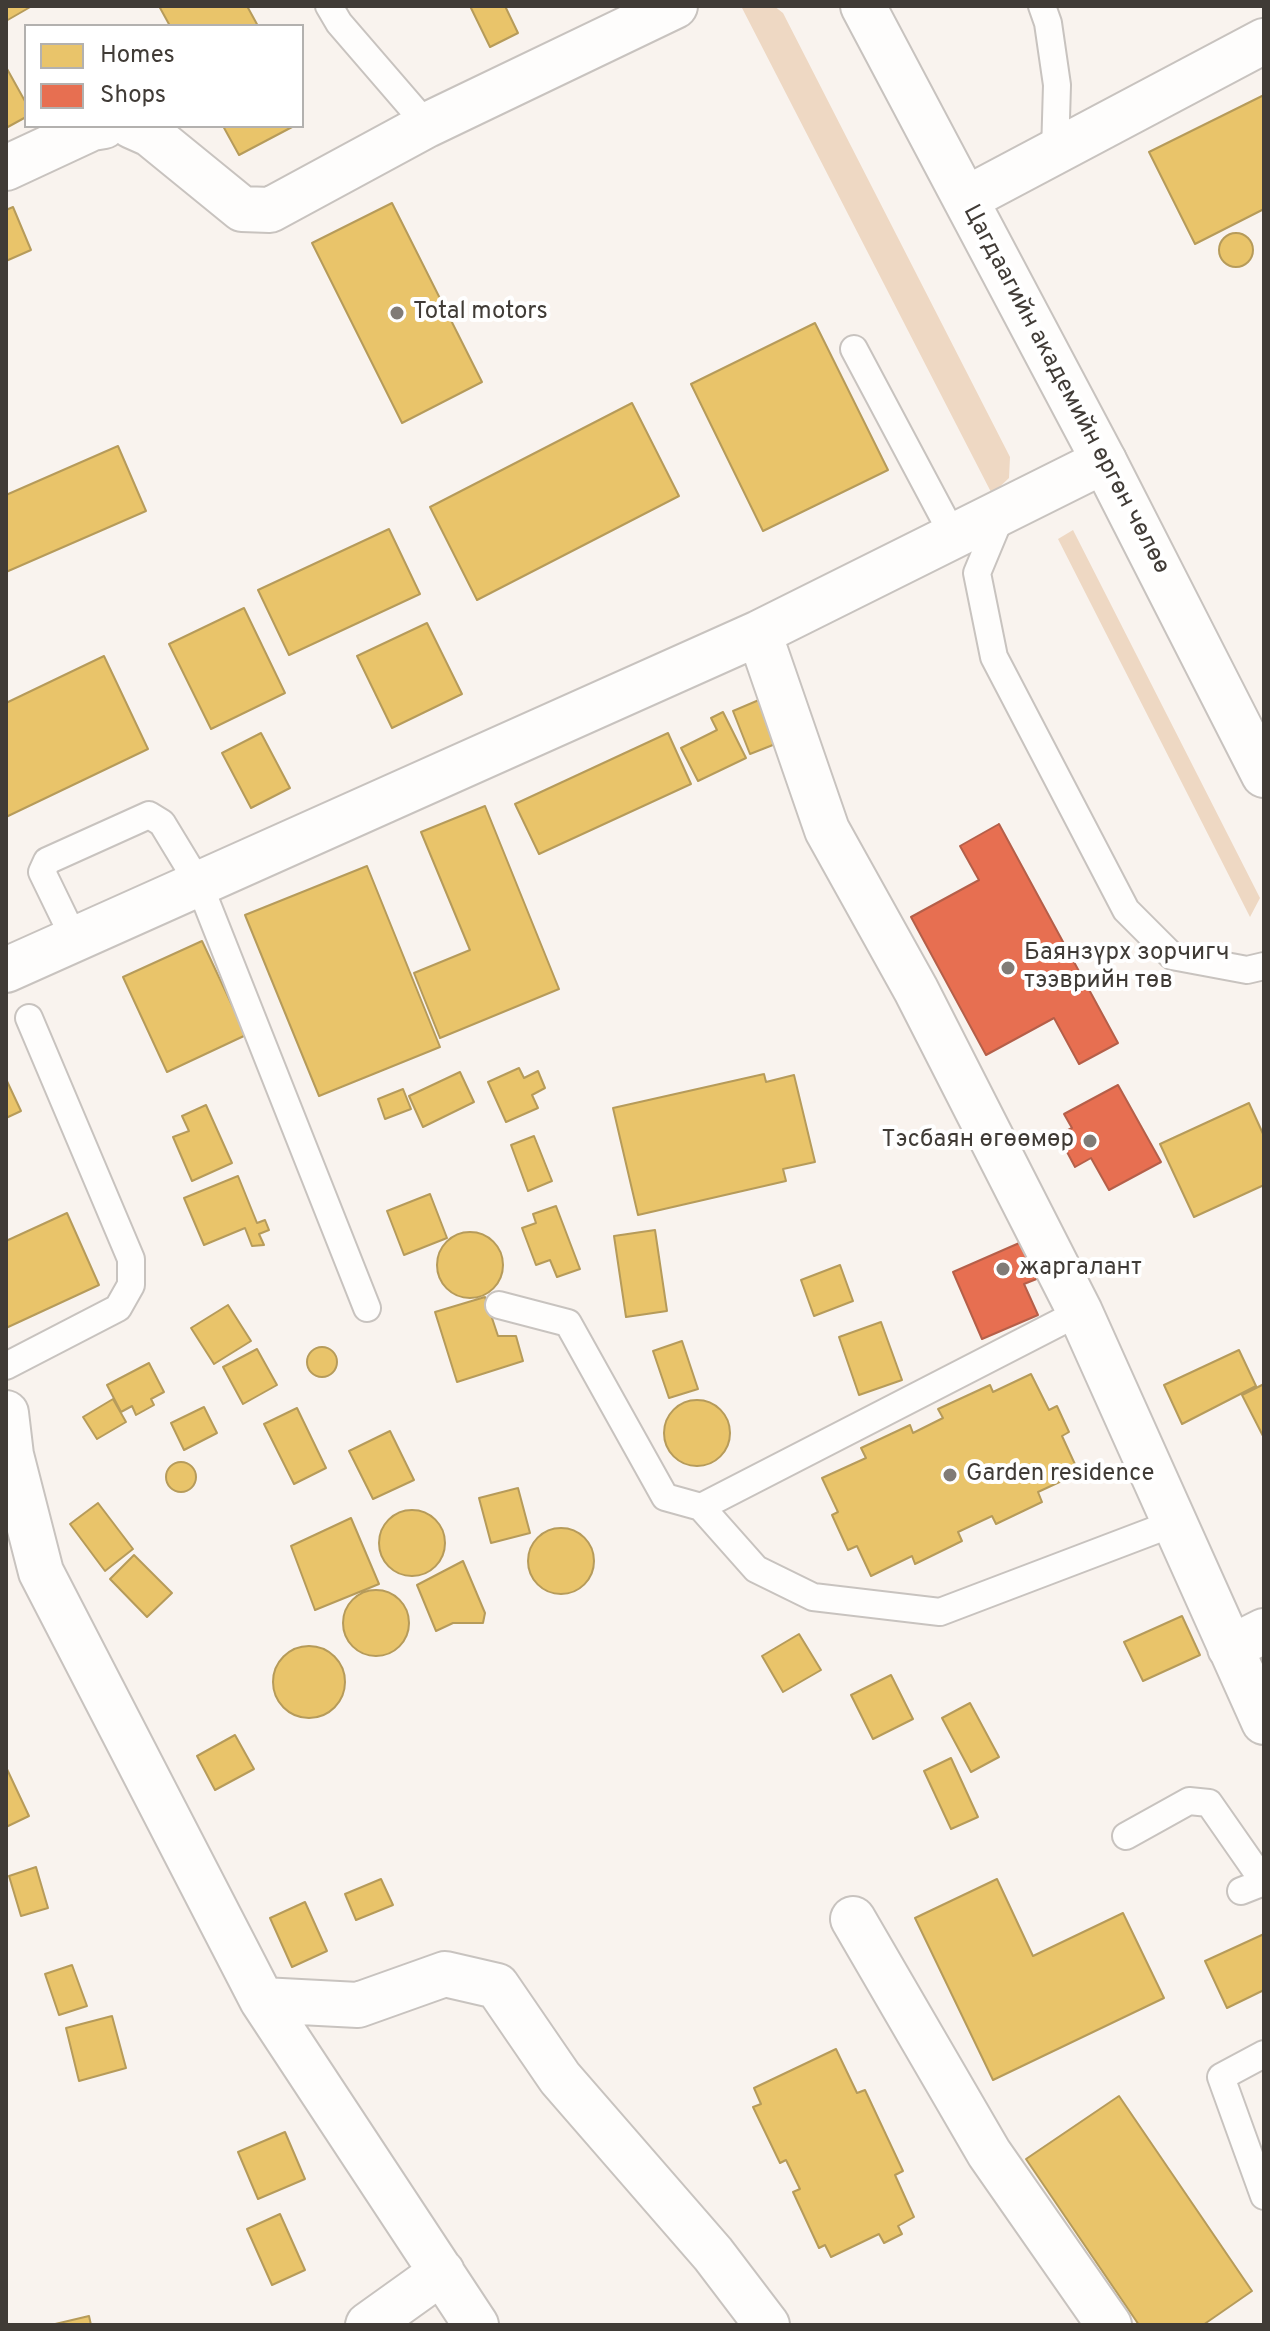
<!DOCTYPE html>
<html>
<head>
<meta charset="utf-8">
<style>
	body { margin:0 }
	#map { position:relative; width:1270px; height:2331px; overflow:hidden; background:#f9f3ee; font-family:Overpass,sans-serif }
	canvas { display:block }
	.frame { position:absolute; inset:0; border:8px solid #403b36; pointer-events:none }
	.legend { position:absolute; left:24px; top:24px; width:280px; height:104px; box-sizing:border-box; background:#fff; border:2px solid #b3b1af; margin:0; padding:10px 14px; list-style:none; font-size:24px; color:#403b36 }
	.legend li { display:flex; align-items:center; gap:16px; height:40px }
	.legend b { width:40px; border:2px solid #b3b1af }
</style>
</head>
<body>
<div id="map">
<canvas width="1270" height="2331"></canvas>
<div class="frame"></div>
<ul class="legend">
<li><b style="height:22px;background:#e9c46a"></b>Homes</li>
<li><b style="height:22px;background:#e76f51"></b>Shops</li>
</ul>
</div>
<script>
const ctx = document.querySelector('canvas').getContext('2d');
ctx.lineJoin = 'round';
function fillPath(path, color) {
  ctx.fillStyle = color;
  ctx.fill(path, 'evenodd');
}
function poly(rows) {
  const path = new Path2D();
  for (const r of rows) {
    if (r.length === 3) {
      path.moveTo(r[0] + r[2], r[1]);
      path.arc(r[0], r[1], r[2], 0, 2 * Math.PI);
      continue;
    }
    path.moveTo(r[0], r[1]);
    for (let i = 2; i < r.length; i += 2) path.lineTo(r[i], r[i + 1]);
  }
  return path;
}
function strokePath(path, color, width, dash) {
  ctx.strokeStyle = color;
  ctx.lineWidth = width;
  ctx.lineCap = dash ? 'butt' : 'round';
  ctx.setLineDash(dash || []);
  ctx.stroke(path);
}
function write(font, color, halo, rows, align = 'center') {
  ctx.font = font + ' Overpass,sans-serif';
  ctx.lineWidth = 8;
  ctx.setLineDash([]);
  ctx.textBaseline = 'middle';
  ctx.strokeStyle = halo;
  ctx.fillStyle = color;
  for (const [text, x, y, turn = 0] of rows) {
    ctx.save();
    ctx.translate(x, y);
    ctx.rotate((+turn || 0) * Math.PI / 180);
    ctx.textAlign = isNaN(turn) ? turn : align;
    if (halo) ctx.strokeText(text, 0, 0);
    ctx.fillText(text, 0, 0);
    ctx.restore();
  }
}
const green = poly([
	[741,6,774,6,783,13,1010,457,1009,478,992,494],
	[1073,530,1260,898,1250,917,1058,539]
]);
const homes = poly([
	[6,6,32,6,6,21,6,6],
	[159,6,247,6,258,26,170,26,159,6],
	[470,6,505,6,518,33,490,47,470,6],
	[6,67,26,103,26,117,6,128,6,67],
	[1264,95,1264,209,1195,244,1149,152,1264,95],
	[223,126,294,126,239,155,223,126],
	[392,203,482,382,402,423,312,243,392,203],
	[13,207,31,250,6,261,6,210,13,207],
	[1236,250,17],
	[815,323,888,470,763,531,691,384,815,323],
	[632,403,679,496,477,600,430,507,632,403],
	[118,446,146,511,6,572,6,495,118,446],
	[389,529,420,594,289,655,258,590,389,529],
	[244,608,285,693,211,729,169,644,244,608],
	[427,623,462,694,392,728,357,656,427,623],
	[104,656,148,749,6,817,6,703,104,656],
	[766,697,783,741,750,754,733,711,766,697],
	[723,712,746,758,698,781,681,748,717,730,711,718,723,712],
	[261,733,290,788,251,808,222,753,261,733],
	[668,733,691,784,539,854,515,804,668,733],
	[485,806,559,989,440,1038,414,973,470,950,421,832,485,806],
	[367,866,440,1047,319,1096,245,915,367,866],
	[202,941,246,1035,167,1072,123,977,202,941],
	[519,1068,524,1078,538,1071,545,1088,532,1095,538,1108,506,1122,488,1082,519,1068],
	[460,1072,474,1102,423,1127,409,1096,460,1072],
	[764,1074,766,1082,794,1075,815,1162,783,1169,786,1181,638,1215,613,1108,764,1074],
	[6,1079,21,1111,6,1118,6,1079],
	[403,1089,411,1109,385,1119,378,1099,403,1089],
	[1249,1103,1264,1136,1264,1185,1194,1217,1160,1144,1249,1103],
	[206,1105,232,1163,192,1181,173,1137,189,1131,182,1116,206,1105],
	[534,1136,552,1181,528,1191,511,1145,534,1136],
	[238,1176,257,1223,265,1220,269,1230,259,1234,264,1245,252,1246,245,1228,204,1245,184,1198,238,1176],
	[430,1194,447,1238,404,1255,387,1211,430,1194],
	[556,1206,580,1269,557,1277,550,1260,536,1265,522,1228,536,1223,533,1214,556,1206],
	[67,1213,99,1285,6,1328,6,1241,67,1213],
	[655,1230,667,1311,626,1317,614,1236,655,1230],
	[470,1265,33],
	[840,1265,853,1301,814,1316,801,1280,840,1265],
	[485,1297,498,1336,516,1336,523,1361,457,1382,435,1312,485,1297],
	[228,1305,251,1341,214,1364,191,1328,228,1305],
	[881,1322,902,1380,859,1395,839,1337,881,1322],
	[682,1341,698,1389,669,1398,653,1351,682,1341],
	[322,1362,15],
	[257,1349,277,1385,243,1404,223,1367,257,1349],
	[1239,1350,1256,1386,1182,1424,1164,1385,1239,1350],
	[149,1363,164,1392,151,1399,154,1405,136,1415,132,1406,121,1412,107,1385,149,1363],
	[1031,1374,1049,1410,1057,1406,1069,1432,1062,1436,1079,1473,1038,1492,1042,1502,996,1524,992,1516,958,1532,962,1541,915,1564,912,1556,871,1576,857,1546,848,1550,832,1515,838,1512,822,1478,866,1458,861,1448,910,1425,913,1433,943,1418,938,1409,990,1385,993,1392,1031,1374],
	[1264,1384,1264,1438,1242,1395,1264,1384],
	[113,1399,126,1422,97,1439,83,1417,113,1399],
	[697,1433,33],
	[204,1407,217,1433,184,1450,171,1423,204,1407],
	[297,1408,326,1468,294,1484,264,1424,297,1408],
	[390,1431,414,1480,373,1499,349,1451,390,1431],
	[181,1477,15],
	[518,1488,530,1533,491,1543,479,1498,518,1488],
	[98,1503,133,1549,105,1571,70,1524,98,1503],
	[412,1543,33],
	[351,1518,379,1584,315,1610,291,1546,351,1518],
	[561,1561,33],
	[134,1555,172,1593,147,1617,110,1579,134,1555],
	[463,1561,485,1613,483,1623,453,1623,436,1631,417,1585,463,1561],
	[376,1623,33],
	[1182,1616,1200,1655,1143,1681,1124,1642,1182,1616],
	[799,1634,821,1670,783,1692,762,1656,799,1634],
	[309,1682,36],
	[891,1675,913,1719,873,1739,851,1695,891,1675],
	[970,1703,999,1757,971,1772,942,1718,970,1703],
	[235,1735,254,1769,215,1790,197,1756,235,1735],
	[951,1758,978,1817,951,1829,924,1771,951,1758],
	[6,1767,29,1816,6,1827,6,1767],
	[36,1867,48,1908,21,1916,9,1876,36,1867],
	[381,1879,393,1905,356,1920,345,1894,381,1879],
	[997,1879,1033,1956,1123,1913,1164,1998,993,2080,915,1918,997,1879],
	[305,1902,327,1951,292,1967,270,1918,305,1902],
	[1264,1934,1264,1990,1227,2008,1205,1961,1264,1934],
	[72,1965,87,2006,59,2015,45,1974,72,1965],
	[112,2016,126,2068,79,2081,66,2028,112,2016],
	[836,2049,857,2093,865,2090,903,2171,895,2175,914,2217,898,2226,902,2234,884,2243,879,2234,831,2257,825,2245,819,2248,793,2192,800,2189,786,2160,780,2163,753,2107,761,2104,754,2088,836,2049],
	[1119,2096,1252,2291,1203,2325,1139,2325,1026,2159,1119,2096],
	[285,2132,305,2179,258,2199,238,2152,285,2132],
	[280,2214,305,2270,272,2285,247,2229,280,2214],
	[89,2316,91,2325,51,2325,89,2316]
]);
const shops = poly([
	[999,824,1118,1043,1079,1064,1054,1018,986,1055,911,917,979,880,960,846,999,824],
	[1118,1085,1161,1162,1109,1190,1091,1158,1075,1167,1058,1135,1072,1128,1064,1114,1118,1085],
	[1033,1237,1049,1274,1024,1284,1038,1315,982,1339,953,1272,1033,1237]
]);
const service = poly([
	[329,6,339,23,427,125],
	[1042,6,1048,23,1057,85,1055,153],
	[854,349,954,537],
	[1002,513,977,573,994,657,1126,910,1172,956,1247,970,1264,966],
	[74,938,42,872,47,861,149,815,162,823,199,884,367,1308],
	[499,1305,568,1323,665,1497,701,1507,1080,1312],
	[6,1366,118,1308,131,1285,131,1259,29,1018],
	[701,1507,756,1569,813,1597,940,1612,1174,1523],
	[1126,1836,1189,1801,1209,1803,1264,1882,1241,1891],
	[1264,2054,1221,2077,1264,2196]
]);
const minor = poly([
	[132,126,150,134,242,209,270,210,427,125,675,6],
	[6,168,92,128,104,126],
	[966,199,1264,41],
	[759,633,827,830,916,990,1080,1312,1264,1722],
	[6,970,759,633,1104,461],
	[6,1413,11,1455,41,1572,262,2000,476,2325],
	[1230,1648,1264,1631],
	[853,1919,989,2153,1109,2325],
	[262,2000,358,2005,445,1974,497,1986,560,2078,713,2254,767,2325],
	[368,2325,442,2272]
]);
const trunk = poly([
	[863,6,1104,461,1264,775]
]);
const markers = [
	[397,313,8,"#817b76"],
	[1008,968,8,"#817b76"],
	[1090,1141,8,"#817b76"],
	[1003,1269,8,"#817b76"],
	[950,1475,8,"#817b76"]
];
const poiNames = [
	["Total motors",413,313],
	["Баянзүрх зорчигч",1024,954],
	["тээврийн төв",1024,982],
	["Тэсбаян өгөөмөр",1074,1141,"right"],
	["жаргалант",1019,1269],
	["Garden residence",966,1475]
];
const streetNames = [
	["Цагдаагийн академийн өргөн чөлөө",1065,390,62]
];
fillPath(green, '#eed8c3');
fillPath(homes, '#e9c46a');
strokePath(homes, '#b69b5a', 2);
fillPath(shops, '#e76f51');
strokePath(shops, '#b55f49', 2);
strokePath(service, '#c8c3bf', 30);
strokePath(minor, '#c8c3bf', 48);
strokePath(trunk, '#c8c3bf', 48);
strokePath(service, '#fefdfc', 26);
strokePath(minor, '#fefdfc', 44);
strokePath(trunk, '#fefdfc', 44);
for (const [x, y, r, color] of markers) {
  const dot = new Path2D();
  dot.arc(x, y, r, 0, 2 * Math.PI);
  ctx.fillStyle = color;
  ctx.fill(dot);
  strokePath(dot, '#fff', 3);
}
write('24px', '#403b36', '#fff', poiNames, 'left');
write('24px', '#403b36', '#fff', streetNames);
</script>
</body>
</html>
